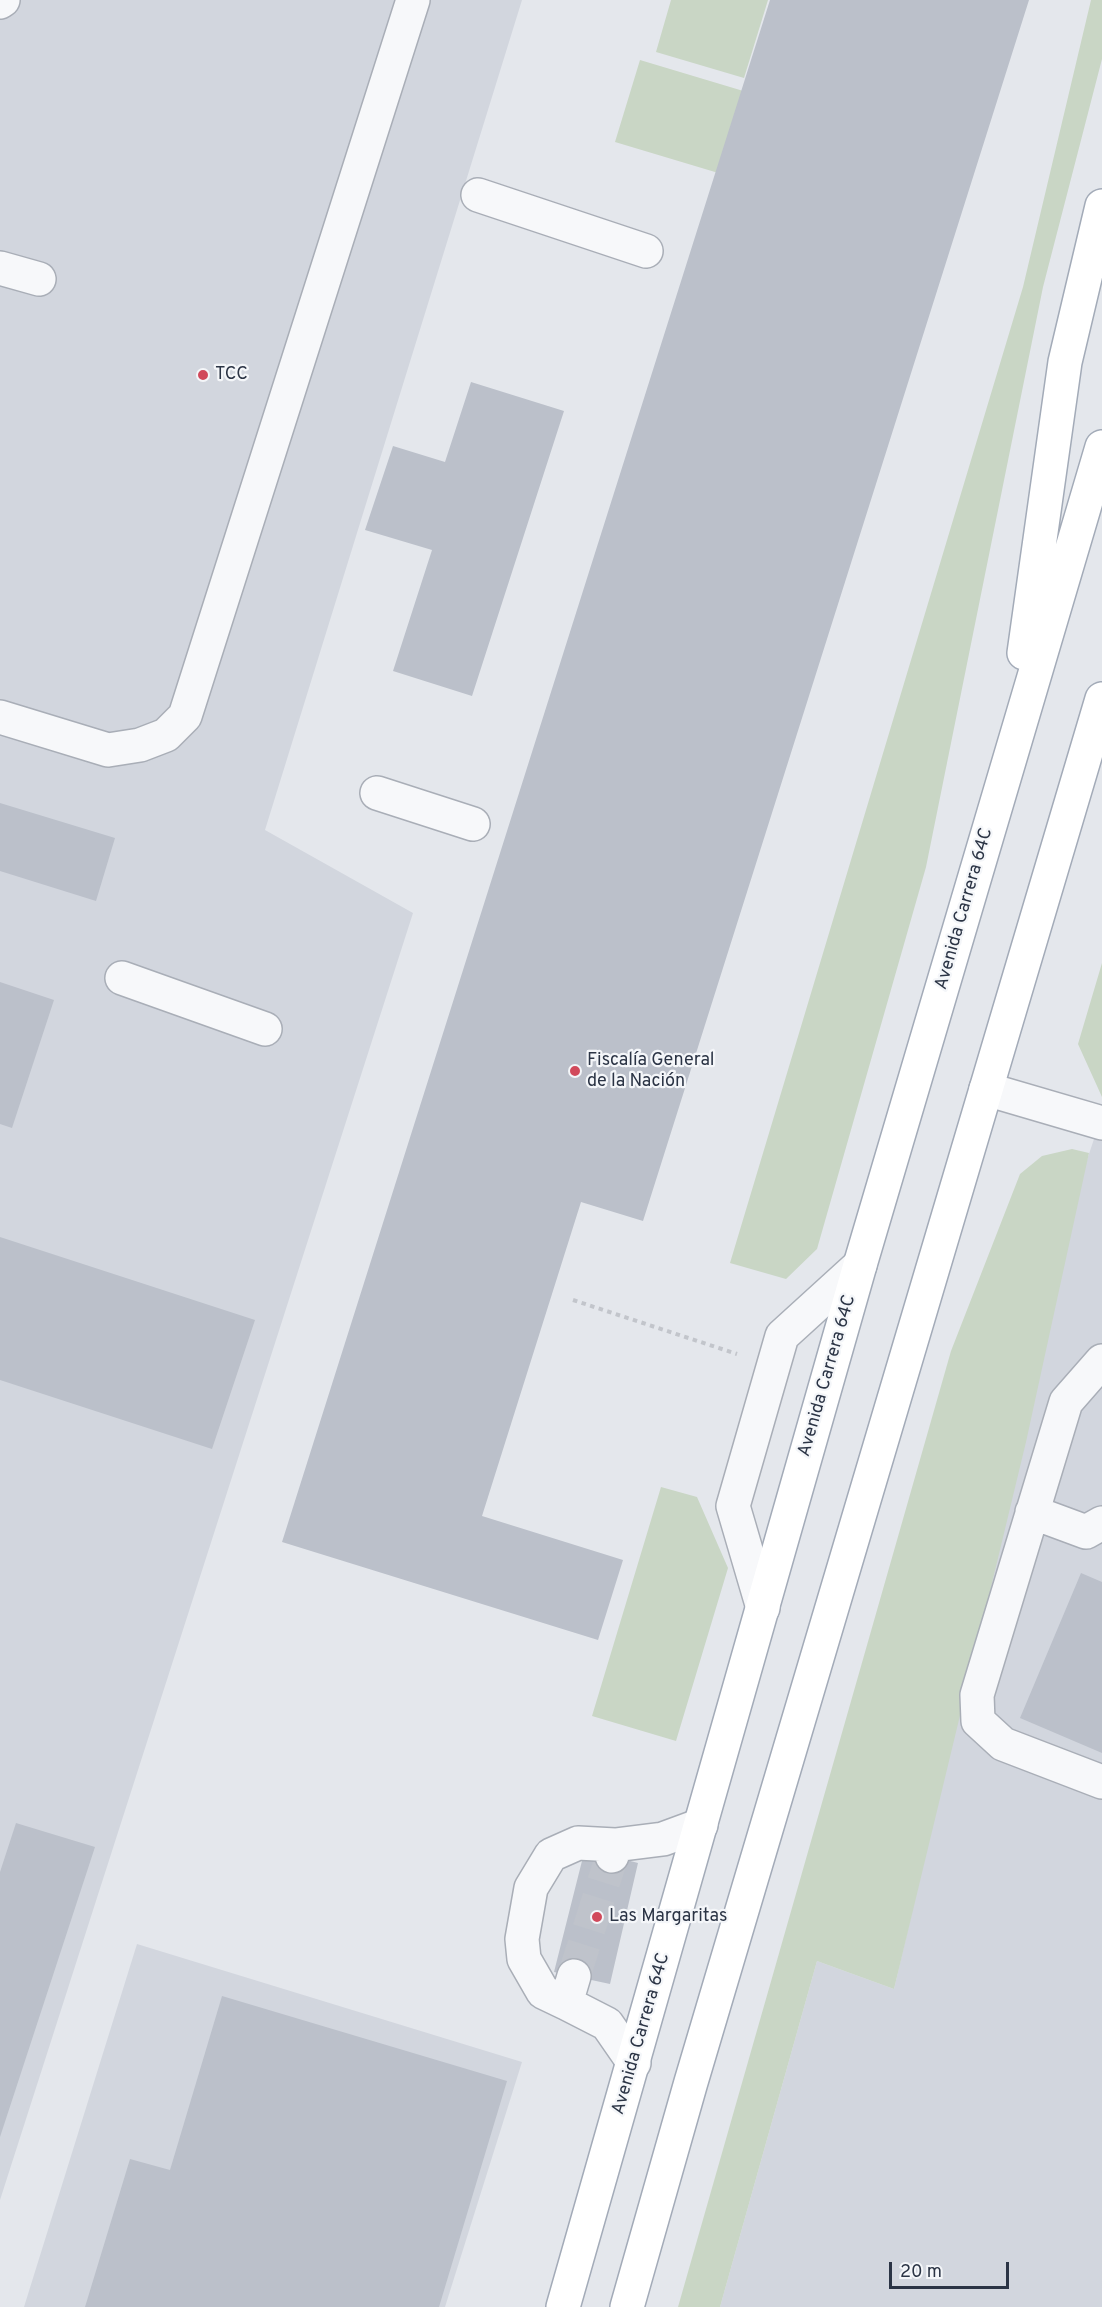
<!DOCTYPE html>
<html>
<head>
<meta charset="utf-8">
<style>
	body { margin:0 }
	#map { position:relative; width:1102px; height:2307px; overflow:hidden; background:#e4e7ec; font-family:Overpass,sans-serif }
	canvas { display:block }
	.scale { position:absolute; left:889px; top:2262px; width:120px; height:27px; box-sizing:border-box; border:3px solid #2b3445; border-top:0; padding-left:8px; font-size:18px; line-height:21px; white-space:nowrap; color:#2b3445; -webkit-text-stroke:4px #f4f6f9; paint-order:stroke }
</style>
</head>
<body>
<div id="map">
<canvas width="1102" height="2307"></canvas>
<div class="scale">20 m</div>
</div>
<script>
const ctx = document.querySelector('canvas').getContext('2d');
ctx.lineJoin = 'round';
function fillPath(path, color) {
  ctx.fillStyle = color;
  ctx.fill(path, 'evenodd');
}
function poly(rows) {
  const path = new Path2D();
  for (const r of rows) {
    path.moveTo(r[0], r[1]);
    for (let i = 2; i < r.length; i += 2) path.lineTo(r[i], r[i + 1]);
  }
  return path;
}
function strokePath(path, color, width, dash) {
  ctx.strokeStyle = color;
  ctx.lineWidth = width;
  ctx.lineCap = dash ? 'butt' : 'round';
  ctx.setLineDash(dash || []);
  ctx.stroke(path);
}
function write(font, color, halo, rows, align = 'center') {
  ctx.font = font + ' Overpass,sans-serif';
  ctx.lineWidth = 4.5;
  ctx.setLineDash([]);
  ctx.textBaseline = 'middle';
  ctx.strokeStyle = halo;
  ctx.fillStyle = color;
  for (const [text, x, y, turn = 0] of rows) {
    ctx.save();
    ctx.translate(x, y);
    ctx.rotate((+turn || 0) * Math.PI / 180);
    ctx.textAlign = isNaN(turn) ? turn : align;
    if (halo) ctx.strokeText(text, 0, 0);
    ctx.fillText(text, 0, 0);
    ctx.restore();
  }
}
const built = poly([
	[0,0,522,0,265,830,413,913,0,2200],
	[1102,1115,1102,2307,720,2307,817,1961,894,1989,1086,1163],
	[137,1944,522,2062,445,2307,24,2307]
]);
const green = poly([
	[671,0,768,0,744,78,656,52],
	[1091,0,1102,0,1102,59,1043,287,926,867,817,1249,786,1279,730,1263,1023,287],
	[640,60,750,93,725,175,615,142],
	[1102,963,1102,1097,1078,1044],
	[1072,1149,1089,1153,1026,1442,894,1989,817,1961,720,2307,678,2307,951,1351,1020,1174,1042,1156],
	[661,1487,697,1497,728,1568,676,1741,592,1716]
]);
const building = poly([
	[770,0,1029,0,643,1221,581,1202,482,1516,623,1560,598,1640,282,1542],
	[471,382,564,411,472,696,393,671,432,550,365,530,393,446,445,462],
	[0,803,115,838,96,901,0,871],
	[0,982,54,1000,12,1128,0,1124],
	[0,1237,255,1320,212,1449,0,1380],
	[1081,1573,1102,1582,1102,1753,1020,1718],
	[16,1823,95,1847,0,2137,0,1872],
	[585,1849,638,1863,610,1984,554,1972],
	[222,1996,507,2081,439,2307,85,2307,130,2159,170,2170]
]);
const minorTunnel = poly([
	[574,1976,612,1856]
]);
const path = poly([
	[573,1300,737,1354]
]);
const minor = poly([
	[0,2,3,0],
	[478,195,646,251],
	[0,268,39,279],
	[0,717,108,750,140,745,166,735,185,716,413,0],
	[377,793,473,824],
	[122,978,265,1029],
	[986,1089,1102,1123],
	[1102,1361,1066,1402,977,1695,978,1721,1003,1744,1102,1782],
	[1032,1512,1086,1532,1102,1523],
	[763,1608,733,1506,782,1336,860,1265],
	[612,1856,615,1845,663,1839,701,1825],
	[574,1976,566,2003,607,2024,634,2063],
	[566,2003,543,1992,524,1959,522,1939,531,1888,551,1855,578,1843,615,1845]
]);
const major = poly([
	[1024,653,1065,362,1102,206],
	[563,2307,860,1265,1102,447],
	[627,2307,691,2082,1102,699]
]);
const markers = [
	[203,375,6,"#d1495b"],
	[575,1071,6,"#d1495b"],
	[597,1917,6,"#d1495b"]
];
const poiNames = [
	["TCC",215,375],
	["Fiscalía General",587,1061],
	["de la Nación",587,1082],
	["Las Margaritas",609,1917]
];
const streetNames = [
	["Avenida Carrera 64C",965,909,-74],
	["Avenida Carrera 64C",828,1376,-74],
	["Avenida Carrera 64C",642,2034,-74]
];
fillPath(built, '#d2d6de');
fillPath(green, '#c9d6c5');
fillPath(building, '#bbc0ca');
strokePath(minorTunnel, '#bfc3cb', 33, [33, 16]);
strokePath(minor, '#a9aeb7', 36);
strokePath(major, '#a3abb8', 36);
strokePath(path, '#c2c5cb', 4, [4.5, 4.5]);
strokePath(minor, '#f7f8fa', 33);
strokePath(major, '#fff', 33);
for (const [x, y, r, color] of markers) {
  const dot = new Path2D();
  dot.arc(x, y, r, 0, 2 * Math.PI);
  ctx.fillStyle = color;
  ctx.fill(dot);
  strokePath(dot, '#f4f6f9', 2);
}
write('18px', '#2b3445', '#f4f6f9', poiNames, 'left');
write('18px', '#2b3445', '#f4f6f9', streetNames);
</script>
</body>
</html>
